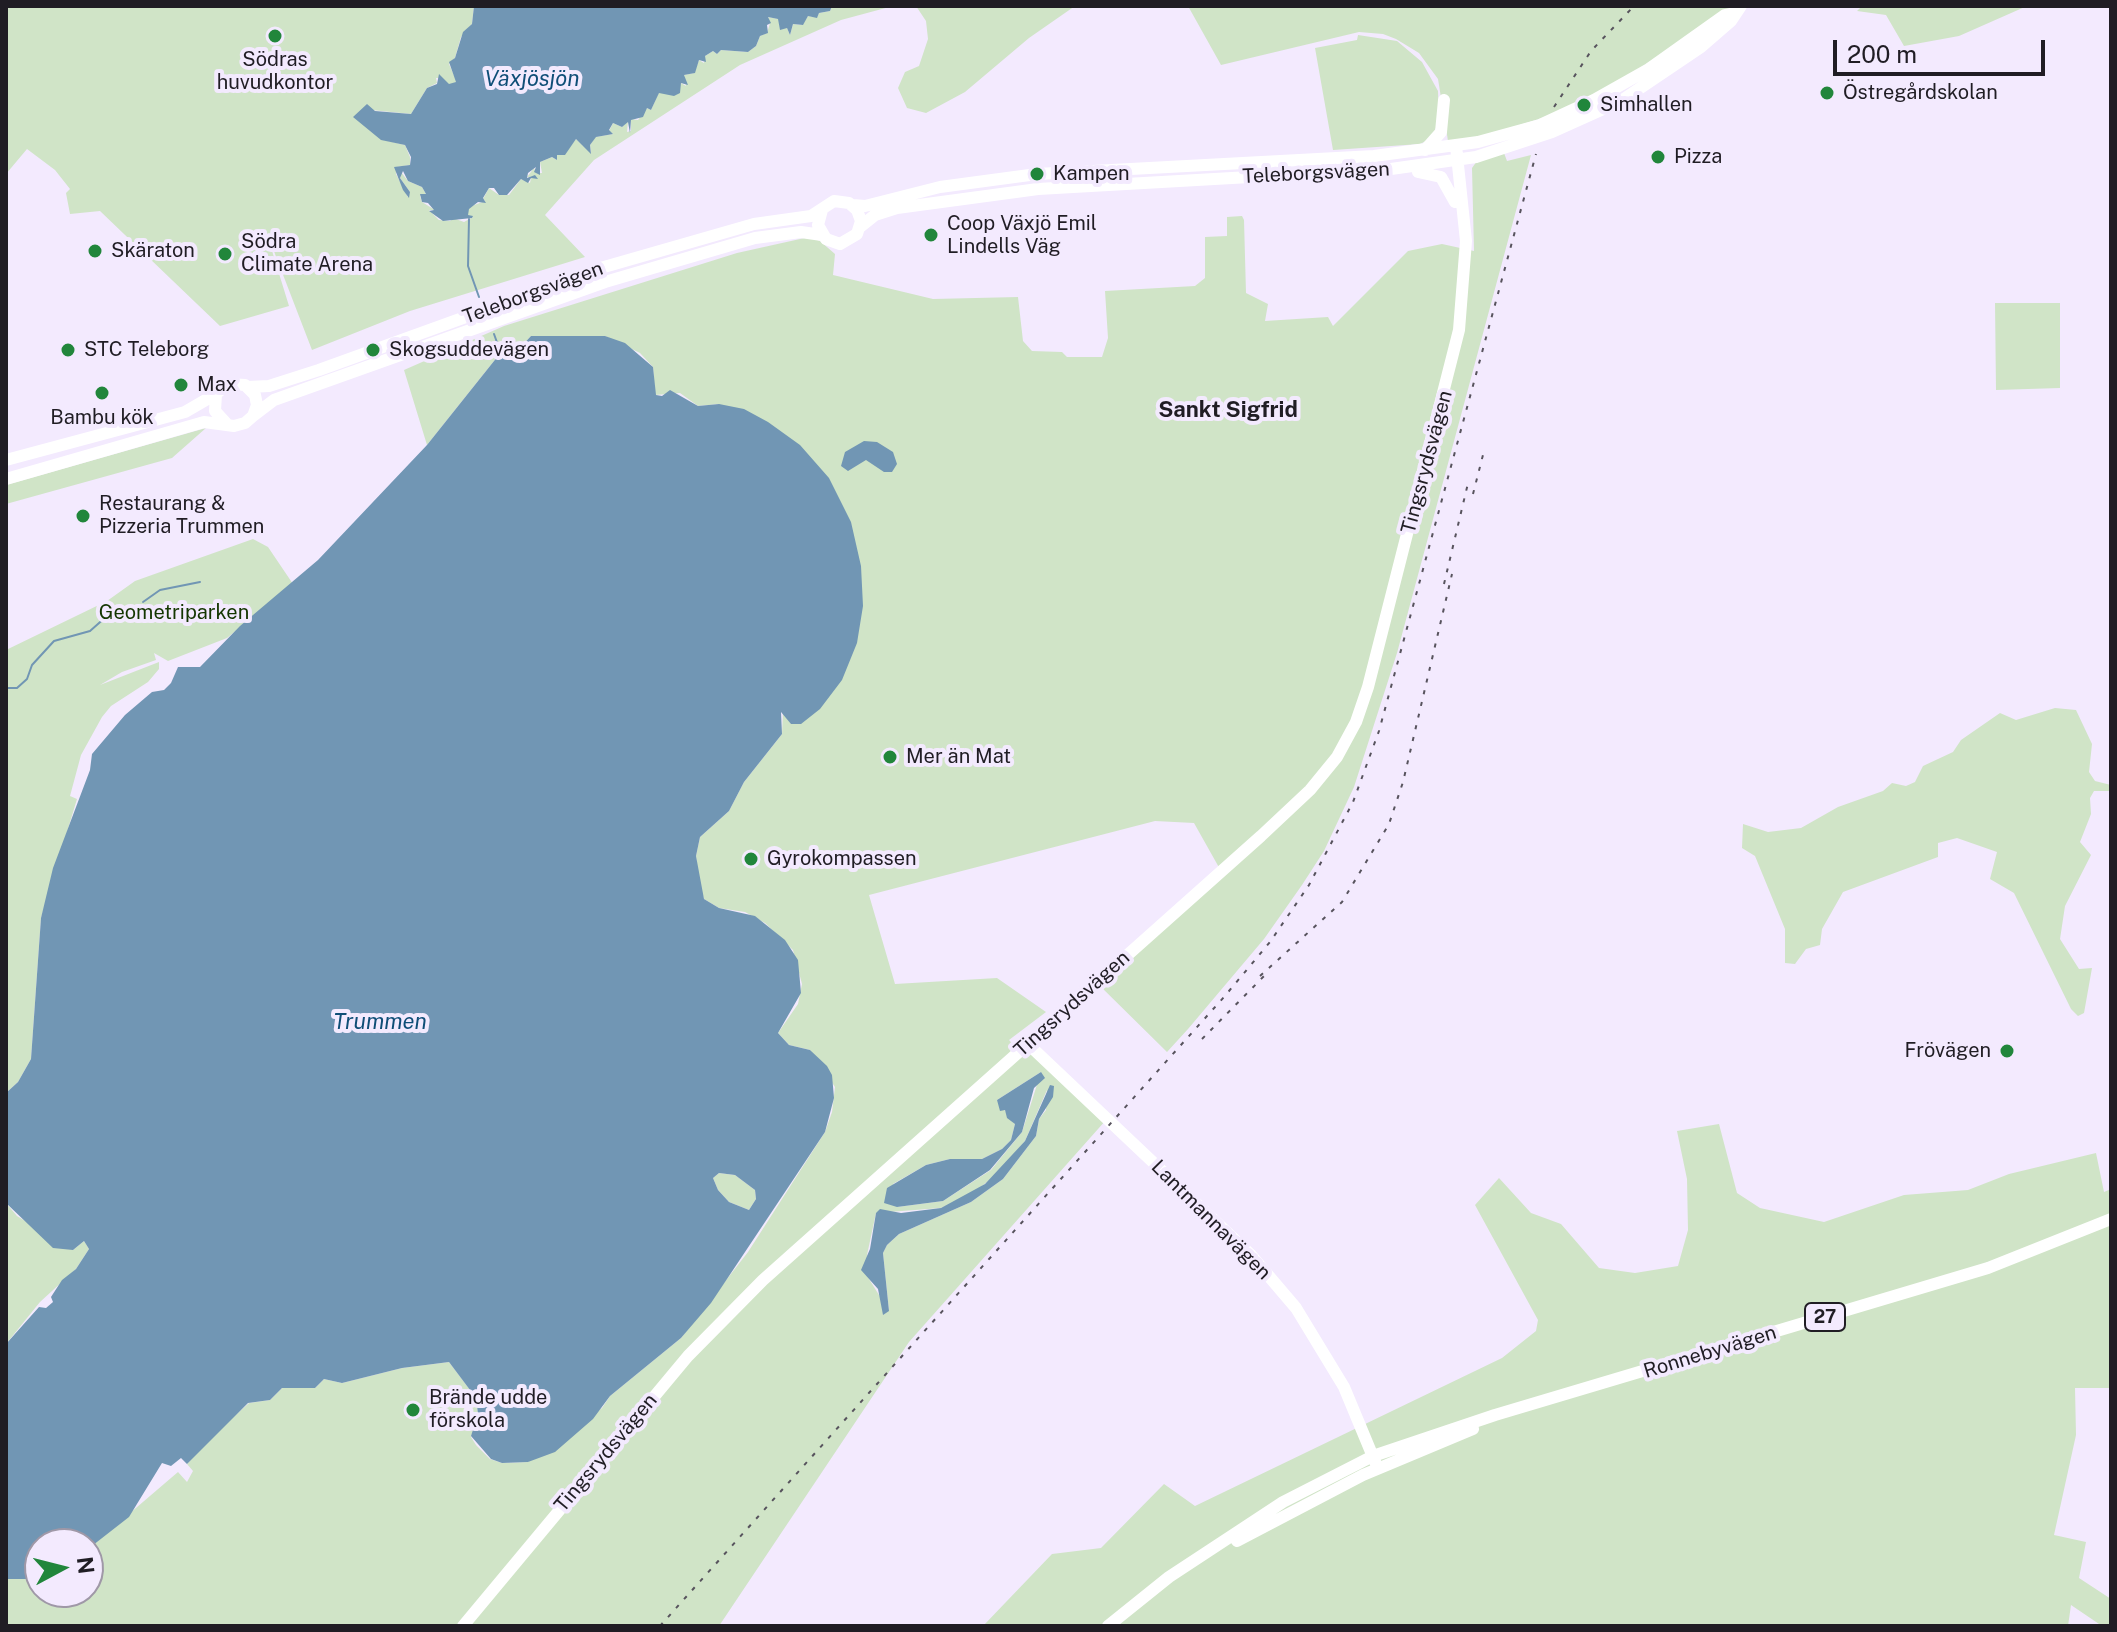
<!DOCTYPE html>
<html>
<head>
<meta charset="utf-8">
<style>
	body { margin:0 }
	#map { position:relative; width:2117px; height:1632px; overflow:hidden; background:#f3eafe; font-family:"Public Sans",sans-serif }
	canvas { display:block }
	.frame { position:absolute; inset:0; border:8px solid #201d24; pointer-events:none }
	.north { position:absolute; left:24px; top:1528px; width:80px; height:80px; box-sizing:border-box; background:#f3eafe; border:2px solid #9f98a7; border-radius:50%; rotate:83deg; font-size:22px; font-weight:700; line-height:32px; text-align:center; color:#201d24 }
	.north::after { content:''; display:block; margin:auto; width:28px; height:36px; background:#21863b; clip-path:polygon(50% 0,100% 100%,50% 72%,0 100%) }
	.scale { position:absolute; left:1833px; top:40px; width:212px; height:36px; box-sizing:border-box; border:4px solid #201d24; border-top:0; padding-left:10px; font-size:24px; line-height:28px; white-space:nowrap; color:#201d24; -webkit-text-stroke:6px #f3eafe; paint-order:stroke }
</style>
</head>
<body>
<div id="map">
<canvas width="2117" height="1632"></canvas>
<div class="frame"></div>
<div class="north">N</div>
<div class="scale">200 m</div>
</div>
<script>
const ctx = document.querySelector('canvas').getContext('2d');
ctx.lineJoin = 'round';
function fillPath(path, color) {
  ctx.fillStyle = color;
  ctx.fill(path, 'evenodd');
}
function poly(rows) {
  const path = new Path2D();
  for (const r of rows) {
    path.moveTo(r[0], r[1]);
    for (let i = 2; i < r.length; i += 2) path.lineTo(r[i], r[i + 1]);
  }
  return path;
}
function strokePath(path, color, width, dash) {
  ctx.strokeStyle = color;
  ctx.lineWidth = width;
  ctx.lineCap = dash ? 'butt' : 'round';
  ctx.setLineDash(dash || []);
  ctx.stroke(path);
}
function write(font, color, halo, rows, align = 'center') {
  ctx.font = font + ' "Public Sans",sans-serif';
  ctx.lineWidth = 8;
  ctx.setLineDash([]);
  ctx.textBaseline = 'middle';
  ctx.strokeStyle = halo;
  ctx.fillStyle = color;
  for (const [text, x, y, turn = 0] of rows) {
    ctx.save();
    ctx.translate(x, y);
    ctx.rotate((+turn || 0) * Math.PI / 180);
    ctx.textAlign = isNaN(turn) ? turn : align;
    if (halo) ctx.strokeText(text, 0, 0);
    ctx.fillText(text, 0, 0);
    ctx.restore();
  }
}
const green = poly([
	[6,6,474,6,472,24,461,37,455,58,449,64,457,82,449,85,442,78,436,78,437,83,427,88,411,114,371,110,380,139,405,145,410,157,410,165,397,167,396,174,408,197,410,192,400,178,401,172,408,181,422,187,426,194,420,196,422,202,435,210,429,210,439,220,450,221,453,218,464,222,473,217,467,215,469,207,485,201,483,199,489,188,499,195,509,195,521,179,530,183,531,178,536,178,527,177,534,168,536,173,542,173,540,162,552,157,557,160,556,155,564,154,576,139,591,153,590,145,595,137,613,134,609,131,613,123,622,127,628,121,627,132,631,131,631,119,638,120,647,108,651,110,659,92,676,95,681,83,686,86,684,75,694,73,699,60,704,63,705,56,713,51,717,54,721,50,748,52,756,46,760,36,767,33,770,23,768,17,779,19,780,28,787,28,790,35,793,24,802,25,808,16,817,17,819,13,830,11,832,6,893,6,841,20,740,65,594,160,545,215,585,257,410,311,312,350,265,228,289,306,220,326,100,211,70,214,66,193,70,189,55,170,27,149,6,174],
	[916,6,1075,6,1029,38,965,92,926,113,907,108,898,88,905,72,919,66,928,39,926,21],
	[1188,6,1734,6,1584,105,1449,147,1438,79,1419,53,1396,39,1383,34,1359,32,1221,65],
	[1862,6,2027,6,1959,36,1904,46,1886,15,1857,11],
	[1358,35,1397,41,1422,62,1438,91,1439,120,1432,138,1420,144,1333,150,1315,48,1357,40],
	[1504,153,1507,161,1531,155,1397,653,1354,787,1324,851,1302,885,1264,939,1188,1029,1167,1052,1097,983,1221,871,1194,823,1155,821,869,895,895,984,997,978,1046,1012,1009,1040,1022,1054,1036,1055,1106,1120,909,1342,719,1626,6,1626,6,1579,40,1579,40,1592,88,1592,88,1549,178,1472,187,1482,193,1471,187,1464,212,1436,249,1403,270,1400,282,1388,315,1388,324,1379,342,1383,402,1368,449,1362,476,1398,478,1414,471,1437,476,1445,490,1459,502,1463,528,1462,602,1408,610,1396,681,1338,748,1252,825,1132,832,1112,835,1087,810,1050,789,1045,778,1033,798,1004,802,984,793,950,765,923,745,912,719,908,704,899,699,883,696,856,700,837,729,811,744,782,782,734,783,710,791,724,719,404,698,406,680,393,655,395,653,367,640,353,605,336,531,336,515,353,508,347,498,349,498,356,427,445,404,370,504,326,737,253,809,237,820,241,835,254,833,275,933,299,1018,297,1023,341,1032,351,1062,352,1067,357,1102,357,1108,338,1105,291,1195,286,1205,278,1205,237,1227,236,1227,217,1242,216,1244,220,1246,293,1268,304,1265,321,1328,317,1333,326,1408,251,1442,244,1474,251,1472,168,1477,161],
	[1041,1072,1022,1132,991,1170,943,1201,897,1207,893,1184,926,1165,950,1159,982,1159,1002,1149,1011,1140,1015,1124,997,1100],
	[1047,1090,1046,1110,1039,1119,1036,1136,1003,1179,971,1202,899,1234,887,1245,883,1253,889,1311,869,1279,867,1255,876,1213,941,1208,971,1195,998,1173,1025,1141],
	[1995,303,2060,303,2060,388,1996,390],
	[206,428,172,458,6,504,6,485],
	[253,539,268,547,293,584,227,638,168,661,154,653,156,660,122,672,100,685,159,662,159,669,148,682,111,706,102,717,81,755,70,796,77,799,41,918,31,1059,18,1082,6,1093,6,650,107,601,135,581],
	[2055,708,2076,710,2092,744,2089,772,2095,781,2111,785,2111,791,2094,791,2090,798,2091,814,2080,842,2091,855,2065,906,2060,939,2079,969,2092,968,2084,1013,2078,1016,2071,1009,2014,893,1990,879,1997,852,1957,838,1938,843,1938,857,1843,892,1822,929,1820,945,1806,949,1795,964,1785,963,1785,929,1755,856,1742,848,1743,824,1768,832,1801,828,1838,807,1883,791,1892,783,1906,786,1915,782,1923,766,1953,752,1961,740,2000,713,2016,720],
	[1719,1124,1737,1193,1760,1208,1824,1222,1904,1195,1968,1190,2009,1174,2096,1153,2104,1192,2111,1189,2110,1388,2075,1388,2076,1435,2054,1535,2086,1542,2079,1578,2111,1599,2111,1626,2102,1626,2071,1605,2068,1626,983,1626,1052,1554,1101,1548,1164,1484,1195,1506,1502,1358,1536,1331,1538,1320,1475,1205,1499,1178,1531,1213,1561,1224,1599,1268,1635,1273,1678,1266,1688,1230,1687,1179,1677,1131],
	[719,1173,735,1175,755,1190,756,1199,749,1210,729,1202,718,1190,713,1178],
	[6,1203,17,1216,73,1250,84,1241,89,1249,76,1269,40,1302,6,1344]
]);
const water = poly([
	[474,6,832,6,830,11,819,13,817,18,808,16,803,25,793,24,790,35,787,28,780,30,778,19,768,17,771,23,767,25,768,33,760,36,756,46,748,52,721,50,717,54,713,51,705,56,706,62,699,60,695,73,684,75,688,85,681,83,680,93,674,96,659,93,651,110,647,108,643,117,631,120,630,133,628,122,622,127,613,123,609,130,613,134,596,137,590,145,591,154,576,139,565,155,557,155,557,160,552,157,540,162,540,175,534,172,536,167,528,173,527,178,535,175,538,179,531,178,528,183,521,179,507,195,499,195,494,188,489,188,483,198,486,203,478,202,469,209,468,215,473,216,472,218,443,221,429,211,434,210,428,203,422,202,420,194,426,194,422,187,408,181,403,171,400,178,410,192,409,198,403,190,394,167,410,165,411,157,405,145,381,140,353,117,367,104,375,111,411,114,427,88,437,84,439,74,449,84,456,82,449,62,455,58,463,32,472,24],
	[531,336,605,336,625,343,653,367,656,395,662,396,670,390,698,406,719,404,744,409,768,422,800,445,829,478,851,522,861,566,863,606,857,643,842,680,820,709,801,724,791,724,781,712,782,734,744,782,729,811,700,837,696,856,704,899,719,908,755,916,785,940,798,960,801,993,778,1033,789,1045,810,1050,827,1066,832,1075,834,1098,825,1132,711,1303,681,1338,610,1396,593,1419,555,1452,528,1462,502,1463,491,1459,471,1436,478,1414,476,1398,449,1362,402,1368,342,1383,324,1379,315,1388,282,1388,270,1400,248,1403,187,1464,181,1458,171,1466,162,1463,129,1517,88,1549,88,1544,40,1544,40,1579,6,1579,6,1344,39,1307,46,1308,53,1302,51,1297,62,1280,76,1269,89,1249,84,1241,73,1250,53,1248,6,1203,6,1093,18,1082,31,1059,41,918,53,868,90,770,92,754,125,715,152,692,164,690,171,683,178,667,200,667,240,626,318,560,427,445,498,356,498,349,508,347,515,353],
	[719,1173,735,1175,755,1190,756,1199,749,1210,729,1202,718,1190,713,1178],
	[864,441,877,442,893,452,897,464,892,472,884,472,866,460,848,471,841,466,845,452],
	[1041,1072,1045,1078,1034,1088,1022,1132,990,1170,943,1201,897,1207,884,1203,887,1188,926,1165,950,1159,982,1159,1002,1149,1011,1140,1015,1124,1007,1118,1005,1110,1000,1111,997,1100],
	[1050,1085,1054,1086,1053,1097,1039,1119,1036,1136,1003,1179,971,1202,899,1234,887,1245,883,1253,889,1311,883,1315,878,1289,861,1270,870,1249,876,1213,880,1209,901,1213,941,1208,985,1184,1025,1141]
]);
const stream = poly([
	[469,219,468,266,479,297],
	[494,334,499,348],
	[143,602,160,590,200,582],
	[6,688,17,688,27,679,32,665,54,641,90,631,107,616]
]);
const secondary = poly([
	[1425,150,1441,132,1444,100],
	[1418,172,1441,177,1455,202],
	[853,205,865,206,940,187,1037,174,1374,156,1478,142,1540,125,1594,100,1649,69,1725,15,1734,13],
	[860,227,875,215,897,208,1038,189,1391,169,1476,157,1552,132,1621,101,1701,47,1731,21,1741,6],
	[248,387,269,386,319,370,604,267,754,224,811,216,834,201,849,203,857,210,861,221,857,234,840,244,826,239,818,225,822,210],
	[253,416,274,400,605,282,755,238,801,232,822,235],
	[6,460,185,412,216,394],
	[6,479,204,422,234,426,245,423,253,416,257,405,255,395,245,385,228,384,216,394,215,411,226,423],
	[1028,1044,1250,1254,1296,1308,1344,1387,1376,1464],
	[463,1626,688,1356,763,1280,1261,836,1310,790,1337,757,1356,722,1368,687,1459,330,1466,241,1456,146]
]);
const primary = poly([
	[1237,1541,1363,1475,1473,1429],
	[1108,1626,1169,1577,1242,1529,1283,1502,1373,1456,1495,1415,1988,1268,2111,1219]
]);
const rail = poly([
	[1554,107,1591,51,1634,6],
	[1473,494,1484,451],
	[1444,584,1469,479],
	[1260,976,1342,902,1389,824,1403,782,1452,574],
	[1202,1039,1269,971],
	[660,1626,1224,997,1270,942,1309,885,1353,802,1379,731,1536,154]
]);
const markers = [
	[275,36,8,"#21863b"],
	[1827,93,8,"#21863b"],
	[1584,105,8,"#21863b"],
	[1658,157,8,"#21863b"],
	[1037,174,8,"#21863b"],
	[931,235,8,"#21863b"],
	[95,251,8,"#21863b"],
	[225,254,8,"#21863b"],
	[68,350,8,"#21863b"],
	[373,350,8,"#21863b"],
	[181,385,8,"#21863b"],
	[102,393,8,"#21863b"],
	[83,516,8,"#21863b"],
	[890,757,8,"#21863b"],
	[751,859,8,"#21863b"],
	[2007,1051,8,"#21863b"],
	[413,1410,8,"#21863b"]
];
const shields = [
	[1825,1317,40]
];
const shieldNames = [
	["27",1825,1317]
];
const poiNames = [
	["Södras",275,60,"center"],
	["huvudkontor",275,83,"center"],
	["Östregårdskolan",1843,93],
	["Simhallen",1600,105],
	["Pizza",1674,157],
	["Kampen",1053,174],
	["Coop Växjö Emil",947,224],
	["Lindells Väg",947,247],
	["Södra",241,242],
	["Climate Arena",241,265],
	["Skäraton",111,251],
	["STC Teleborg",84,350],
	["Skogsuddevägen",389,350],
	["Max",197,385],
	["Bambu kök",102,418,"center"],
	["Restaurang &",99,504],
	["Pizzeria Trummen",99,527],
	["Mer än Mat",906,757],
	["Gyrokompassen",767,859],
	["Frövägen",1991,1051,"right"],
	["Brände udde",429,1398],
	["förskola",429,1421]
];
const streetNames = [
	["Teleborgsvägen",1316,173,-3],
	["Teleborgsvägen",533,293,-20],
	["Tingsrydsvägen",1427,462,-75],
	["Tingsrydsvägen",1072,1004,-42],
	["Lantmannavägen",1211,1220,45],
	["Ronnebyvägen",1710,1352,-17],
	["Tingsrydsvägen",606,1453,-50]
];
const parkNames = [
	["Geometriparken",174,613]
];
const waterNames = [
	["Växjösjön",532,79],
	["Trummen",380,1022]
];
const neighbourhoodNames = [
	["Sankt Sigfrid",1228,410]
];
fillPath(green, '#d0e4c7');
fillPath(water, '#7196b4');
strokePath(stream, '#7196b4', 2);
strokePath(secondary, '#fff', 12);
strokePath(primary, '#fff', 12);
strokePath(rail, '#57535d', 2, [4, 8]);
for (const [x, y, r, color] of markers) {
  const dot = new Path2D();
  dot.arc(x, y, r, 0, 2 * Math.PI);
  ctx.fillStyle = color;
  ctx.fill(dot);
  strokePath(dot, '#f3eafe', 3);
}
for (const [x, y, w] of shields) {
  const box = new Path2D();
  box.roundRect(x - w / 2, y - 14, w, 28, 6);
  ctx.fillStyle = '#f3eafe';
  ctx.fill(box);
  strokePath(box, '#201d24', 2);
}
write('bold 18px', '#201d24', null, shieldNames);
write('20px', '#201d24', '#f3eafe', poiNames, 'left');
write('20px', '#201d24', '#f3eafe', streetNames);
write('20px', '#143600', '#f3eafe', parkNames);
write('italic 22px', '#0f4e77', '#f3eafe', waterNames);
write('bold 22px', '#201d24', '#f3eafe', neighbourhoodNames);
</script>
</body>
</html>
